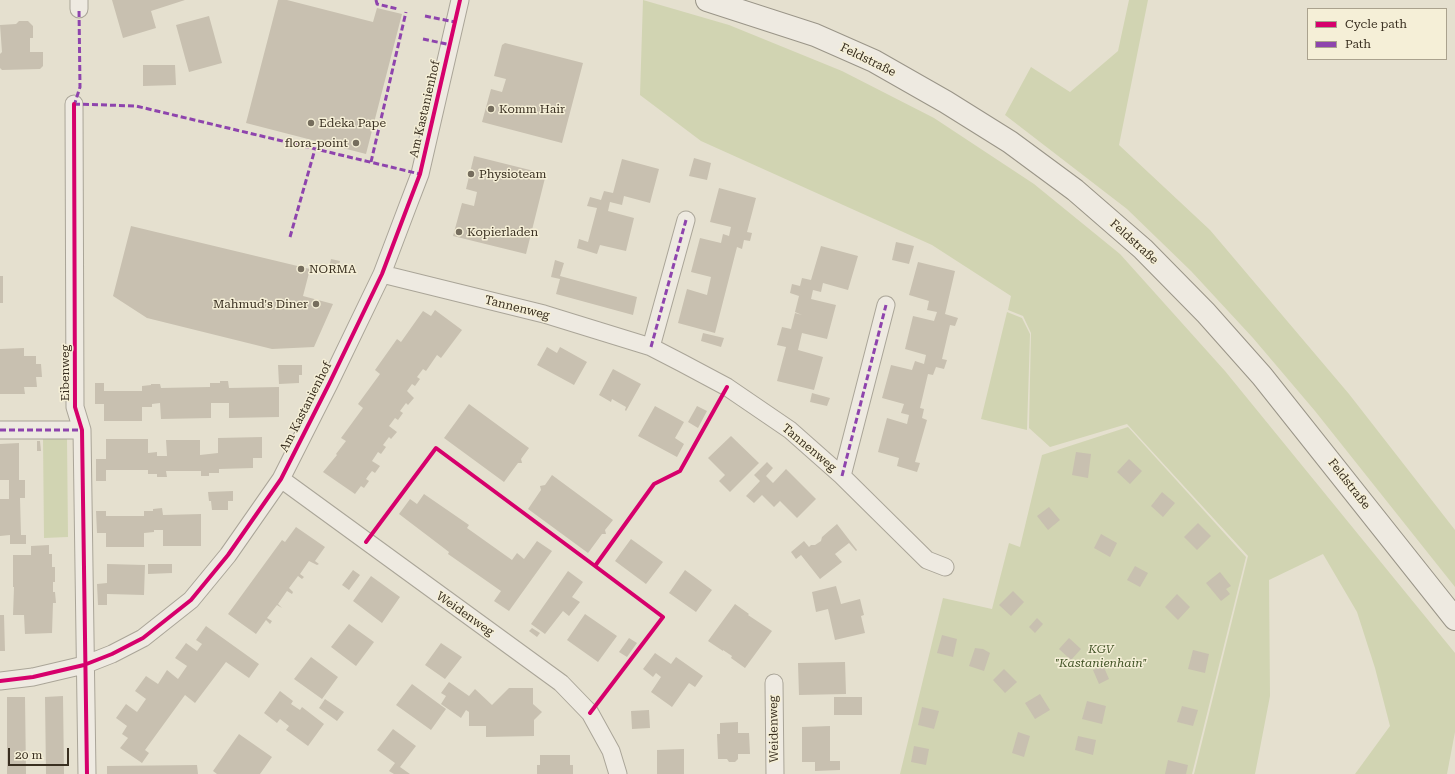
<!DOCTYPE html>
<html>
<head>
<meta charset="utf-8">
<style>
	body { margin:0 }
	#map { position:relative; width:1455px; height:774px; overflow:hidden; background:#e5e0cf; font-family:"Roboto Serif",serif }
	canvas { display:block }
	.legend { position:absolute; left:1307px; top:8px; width:140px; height:52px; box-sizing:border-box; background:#f5efd7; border:1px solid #aaa28e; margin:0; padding:5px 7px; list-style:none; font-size:12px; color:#392f20 }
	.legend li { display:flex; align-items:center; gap:8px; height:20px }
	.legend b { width:20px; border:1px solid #aaa28e }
	.scale { position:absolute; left:8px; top:748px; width:61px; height:18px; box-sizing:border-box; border:2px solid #392f20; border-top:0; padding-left:5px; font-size:12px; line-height:14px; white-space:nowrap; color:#392f20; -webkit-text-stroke:3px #f5efd7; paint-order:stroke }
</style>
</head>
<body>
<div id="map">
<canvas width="1455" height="774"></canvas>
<ul class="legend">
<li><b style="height:5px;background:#d6006c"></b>Cycle path</li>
<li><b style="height:5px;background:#8e44ad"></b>Path</li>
</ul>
<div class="scale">20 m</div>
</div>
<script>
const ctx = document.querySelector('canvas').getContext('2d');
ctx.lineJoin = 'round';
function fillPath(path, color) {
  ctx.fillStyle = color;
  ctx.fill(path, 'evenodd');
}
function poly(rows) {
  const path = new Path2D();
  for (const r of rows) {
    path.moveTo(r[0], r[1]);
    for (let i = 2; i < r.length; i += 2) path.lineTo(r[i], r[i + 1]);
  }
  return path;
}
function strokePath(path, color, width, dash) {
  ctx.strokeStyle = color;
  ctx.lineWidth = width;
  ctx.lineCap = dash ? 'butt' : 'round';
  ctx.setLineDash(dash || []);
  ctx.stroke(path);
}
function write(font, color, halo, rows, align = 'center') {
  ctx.font = font + ' "Roboto Serif",serif';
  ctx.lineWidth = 3;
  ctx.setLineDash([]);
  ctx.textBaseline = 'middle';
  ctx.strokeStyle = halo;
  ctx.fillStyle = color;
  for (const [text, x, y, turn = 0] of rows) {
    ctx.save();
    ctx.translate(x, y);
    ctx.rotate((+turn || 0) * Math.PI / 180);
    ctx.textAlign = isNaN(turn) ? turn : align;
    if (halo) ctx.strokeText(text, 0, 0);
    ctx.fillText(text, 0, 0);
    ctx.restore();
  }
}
const green = poly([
	[643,0,729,25,842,71,934,118,1034,184,1120,254,1225,371,1455,653,1455,732,1447,774,1355,774,1390,726,1375,668,1357,612,1323,554,1269,580,1270,696,1255,774,1194,774,1248,556,1127,424,1050,447,1029,428,1031,333,1023,316,1008,310,1011,296,932,245,701,141,640,95],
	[1129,0,1148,0,1119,145,1210,230,1349,394,1455,530,1455,587,1315,411,1253,338,1191,271,1127,209,1005,115,1031,67,1070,92,1118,51],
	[1007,312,1022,318,1030,334,1027,430,981,419],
	[1128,427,1246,557,1192,774,900,774,943,598,992,609,1009,543,1020,547,1042,455],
	[43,438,67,438,68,537,44,538]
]);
const building = poly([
	[112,0,185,0,151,11,156,28,123,38],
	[278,0,287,0,373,22,377,8,402,14,366,154,246,123],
	[209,16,222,63,189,72,176,25],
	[19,21,28,21,33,26,33,38,30,38,30,52,43,52,43,66,40,69,2,70,0,68,0,54,2,52,0,25,16,24],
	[505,43,583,63,562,143,482,122,491,89,502,92,506,79,494,76,502,45],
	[143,65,175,65,176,85,143,86],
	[474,156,546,174,526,254,453,236,462,203,474,206,477,192,466,189],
	[694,158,711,163,707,180,689,176],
	[622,159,659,169,650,203,624,196,622,205,610,202,608,211,634,218,626,251,600,245,597,254,577,248,579,239,588,242,597,208,587,206,590,197,601,200,604,191,613,193],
	[719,188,756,198,747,232,752,233,750,241,744,240,742,249,737,247,715,333,678,323,687,289,707,295,711,277,691,272,700,238,721,243,723,234,729,236,731,227,710,222],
	[131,226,310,269,303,296,333,304,314,347,272,349,147,318,113,296],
	[896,242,914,246,909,264,892,260],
	[821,246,858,256,848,290,823,283,821,292,813,290,811,299,836,305,827,339,802,333,798,350,823,357,814,390,777,381,786,347,777,345,782,327,791,329,795,313,802,315,795,312,799,296,790,293,792,284,800,286,802,278,811,280],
	[331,259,340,261,337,274,328,272],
	[555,260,564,263,560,276,637,297,633,315,556,294,560,279,551,277],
	[918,262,955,271,945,314,958,318,955,326,950,325,942,359,947,360,944,369,936,367,933,375,928,374,920,408,924,409,922,418,927,420,915,462,920,463,917,472,897,466,899,458,878,452,887,418,907,424,909,415,901,413,904,404,882,398,891,365,912,370,915,361,924,364,926,355,905,349,913,316,934,321,937,312,927,310,929,301,909,295],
	[0,276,3,276,3,303,0,303],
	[435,310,462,330,441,358,437,355,426,371,423,369,417,377,420,379,415,386,412,384,407,391,414,398,408,405,406,403,400,411,403,413,398,420,395,418,389,426,397,432,391,439,389,437,383,445,386,447,381,454,378,452,372,461,380,466,375,473,372,471,368,476,366,479,369,481,364,488,361,486,355,494,323,472,337,455,336,454,346,441,341,438,363,408,358,404,380,374,375,370,397,339,401,342,423,311,431,316],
	[703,333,724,338,721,347,701,341],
	[547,347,557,353,560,347,587,362,574,385,537,365],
	[24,348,24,356,36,356,36,364,41,364,42,377,36,377,37,387,24,387,25,394,0,394,0,349],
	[278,365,302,365,302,375,299,375,299,383,279,384],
	[613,369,641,384,626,411,625,410,626,407,612,399,611,402,599,395],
	[220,381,228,381,229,388,279,387,279,417,229,418,229,403,211,403,211,418,161,419,160,403,152,404,152,407,142,407,142,421,104,421,104,404,95,404,95,383,104,383,104,391,142,391,142,386,151,385,151,384,160,384,161,388,210,387,210,383,220,383],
	[812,393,830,398,827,406,810,402],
	[469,404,529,448,521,459,522,463,518,463,504,482,444,438],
	[655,406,684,422,675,438,684,444,677,457,638,436],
	[697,406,707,411,698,428,688,422],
	[731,436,759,463,730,492,719,481,725,475,708,458],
	[262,437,262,458,253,458,253,468,219,469,219,473,209,473,209,476,201,476,201,471,166,471,167,477,157,477,157,474,148,474,148,470,106,470,106,481,96,481,96,459,106,459,106,439,148,439,148,453,157,452,157,456,167,456,166,440,200,440,200,455,218,453,218,438],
	[37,441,40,441,41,451,37,451],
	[19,443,19,480,25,480,25,498,20,498,21,535,26,535,26,544,10,544,10,535,0,536,0,499,9,499,9,480,0,480,0,444],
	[1076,452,1091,454,1088,478,1072,475],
	[1129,459,1142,471,1130,484,1117,472],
	[767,462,773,468,766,476,773,483,786,469,816,499,797,518,780,501,774,507,762,495,754,503,746,496,760,481,754,475],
	[552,475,613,520,605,530,606,534,602,534,588,553,528,509,541,490,540,486,545,485],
	[233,491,233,501,228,501,228,510,212,510,211,501,209,501,208,492],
	[1162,492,1175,503,1163,517,1151,506],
	[424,494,469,525,467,528,512,560,517,553,524,559,537,541,552,551,509,611,494,601,501,591,448,554,449,552,399,514,410,499,417,504],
	[1049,507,1060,520,1048,530,1037,516],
	[162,508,163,515,201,514,201,546,163,546,163,530,154,530,154,532,144,533,144,547,106,547,106,533,97,533,96,511,106,511,106,516,144,516,144,511,153,511,153,509],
	[1198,523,1211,536,1197,550,1184,537],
	[837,524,857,550,856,551,849,543,835,554,842,562,820,579,801,555,796,559,791,552,804,541,809,547,811,545,815,545,821,541,822,537],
	[296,527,325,547,315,561,319,564,317,565,309,561,300,574,304,577,302,579,298,576,289,588,293,592,292,594,287,591,278,604,282,608,277,605,267,618,272,621,270,624,266,620,256,634,228,614,282,540,285,542],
	[1101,534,1117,543,1110,557,1094,548],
	[631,539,663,562,646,584,615,561],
	[49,545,49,554,52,554,52,567,55,567,55,582,53,582,53,592,55,592,56,603,53,603,52,633,25,634,24,615,13,615,14,587,13,587,13,555,31,555,31,546],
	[107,564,145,565,144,595,107,594,107,605,98,605,97,584,107,583],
	[148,564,172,564,172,573,148,574],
	[1135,566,1148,573,1140,587,1127,580],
	[353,570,360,575,349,590,342,585],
	[685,570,712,590,696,612,669,593],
	[568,571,583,582,572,597,580,602,569,616,563,611,545,634,531,624],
	[1220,572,1231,586,1226,589,1230,594,1221,601,1206,583],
	[371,576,400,597,382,623,353,601],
	[836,586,841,604,860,599,864,615,861,616,865,633,835,640,828,609,816,612,812,592],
	[1013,591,1024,602,1011,616,999,605],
	[1177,594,1190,607,1178,620,1165,607],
	[735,604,749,614,748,615,772,631,745,668,731,658,732,656,723,650,723,651,708,641],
	[585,614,617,636,598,662,567,640],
	[0,615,4,615,5,651,0,651],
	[1037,618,1043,624,1035,633,1029,627],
	[349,624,374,642,356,666,331,647],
	[206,626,259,664,249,678,226,662,195,703,185,695,145,750,149,753,142,763,120,748,128,738,122,734,127,726,116,718,126,704,137,712,146,699,135,691,146,676,158,684,167,670,178,679,187,666,175,658,186,643,197,651,202,644,196,640],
	[532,628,540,633,537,637,529,631],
	[942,635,957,639,953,657,937,653],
	[629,638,637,643,627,657,619,652],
	[1069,638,1081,649,1071,660,1059,649],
	[441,643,462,657,445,679,425,665],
	[975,648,983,649,990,653,984,671,969,666],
	[1193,650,1209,654,1205,673,1188,669],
	[655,653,671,664,676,657,703,676,695,687,689,683,672,707,651,692,661,677,656,673,653,677,643,669],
	[311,657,338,677,322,699,294,679],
	[845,662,846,694,799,695,798,663],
	[1103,665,1109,679,1099,684,1093,670],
	[1004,669,1017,682,1005,693,993,680],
	[449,682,469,696,475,689,492,705,509,688,533,688,533,704,542,712,534,720,534,736,486,737,486,726,469,726,469,712,466,710,461,718,441,704,446,696,441,693],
	[412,684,446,709,431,730,396,705],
	[280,691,293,701,291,704,300,710,302,707,324,724,308,746,286,730,289,726,280,719,277,723,264,713],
	[1040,694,1050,710,1035,719,1025,703],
	[63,696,64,774,46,774,45,697],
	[7,697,25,697,26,774,7,774],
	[834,697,862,697,862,715,834,715],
	[325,699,344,712,337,721,319,708],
	[1087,701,1106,706,1102,724,1082,719],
	[1182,706,1198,710,1193,726,1177,722],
	[922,707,939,711,934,729,918,725],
	[649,710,650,728,632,729,631,711],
	[738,722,738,733,749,733,750,754,738,754,738,759,735,762,729,762,727,759,718,759,717,734,720,734,720,723],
	[830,726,830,761,840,761,840,770,815,771,815,762,802,762,802,727],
	[393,729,416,746,400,767,410,774,394,774,389,771,395,763,377,750],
	[1018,732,1030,736,1024,757,1012,753],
	[239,734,272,757,260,774,217,774,213,771],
	[1078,736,1096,740,1093,755,1075,750],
	[914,746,929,749,926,765,911,762],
	[684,749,684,774,657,774,657,750],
	[540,755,570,755,570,765,573,765,573,774,537,774,537,765,540,765],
	[1168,760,1188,765,1186,774,1165,774],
	[197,765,198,774,107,774,107,766]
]);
const street = poly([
	[79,0,79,9],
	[74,104,75,407,82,430,87,774],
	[382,274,544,314,651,347,682,363,727,387,790,430,842,476,927,560,945,567],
	[651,347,686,220],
	[0,430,82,430],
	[842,476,886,305],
	[281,479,561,683,590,713,611,751,618,774],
	[0,681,33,677,84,665,112,654,143,638,191,600,228,555,281,479,329,384,382,274,407,208,420,174,460,0],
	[774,683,775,774]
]);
const secondary = poly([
	[707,0,815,35,874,61,946,102,1010,142,1075,190,1143,249,1206,313,1262,376,1455,619]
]);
const quiet = poly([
	[376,0,377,4,398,9],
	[425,16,455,22],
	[423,39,451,45],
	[74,104,136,106,420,174],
	[74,106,80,87,79,9],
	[371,162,406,12],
	[290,237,315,149],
	[651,347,686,220],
	[0,430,82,430],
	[842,476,886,305]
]);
const cycleway = poly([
	[74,104,75,407,82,430,87,774],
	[366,542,436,448,595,566],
	[0,681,33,677,84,665,112,654,143,638,191,600,228,555,281,479,329,384,382,274,407,208,420,174,460,0],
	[590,713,663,617,595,566,654,484,680,471,727,387]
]);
const markers = [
	[491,109,4,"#756d5d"],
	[311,123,4,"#756d5d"],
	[356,143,4,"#756d5d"],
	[471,174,4,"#756d5d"],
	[459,232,4,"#756d5d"],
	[301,269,4,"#756d5d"],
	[316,304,4,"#756d5d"]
];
const streetNames = [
	["Feldstraße",868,60,26],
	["Am Kastanienhof",425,109,-77],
	["Feldstraße",1134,242,42],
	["Tannenweg",517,308,14],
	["Eibenweg",65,373,-90],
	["Am Kastanienhof",306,407,-63],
	["Tannenweg",809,448,40],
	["Feldstraße",1349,484,52],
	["Weidenweg",465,614,35],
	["Weidenweg",774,729,-91]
];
const poiNames = [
	["Komm Hair",499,109],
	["Edeka Pape",319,123],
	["flora-point",348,143,"right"],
	["Physioteam",479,174],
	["Kopierladen",467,232],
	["NORMA",309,269],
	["Mahmud's Diner",308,304,"right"]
];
const parkNames = [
	["KGV",1101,649],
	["\"Kastanienhain\"",1101,663]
];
fillPath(green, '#d1d4b2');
fillPath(building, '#c8c0b0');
strokePath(street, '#aaa598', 19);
strokePath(secondary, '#9a9588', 24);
strokePath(street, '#eeeae1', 17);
strokePath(secondary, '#eeeae1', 22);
strokePath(quiet, '#8e44ad', 3, [6, 3]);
strokePath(cycleway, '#d6006c', 4);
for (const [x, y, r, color] of markers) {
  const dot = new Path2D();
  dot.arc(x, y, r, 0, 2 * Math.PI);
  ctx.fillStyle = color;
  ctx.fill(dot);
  strokePath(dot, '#f5efd7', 1.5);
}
write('12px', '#392f20', '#f5efd7', streetNames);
write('12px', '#392f20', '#f5efd7', poiNames, 'left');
write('italic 12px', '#445528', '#f5efd7', parkNames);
</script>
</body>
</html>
